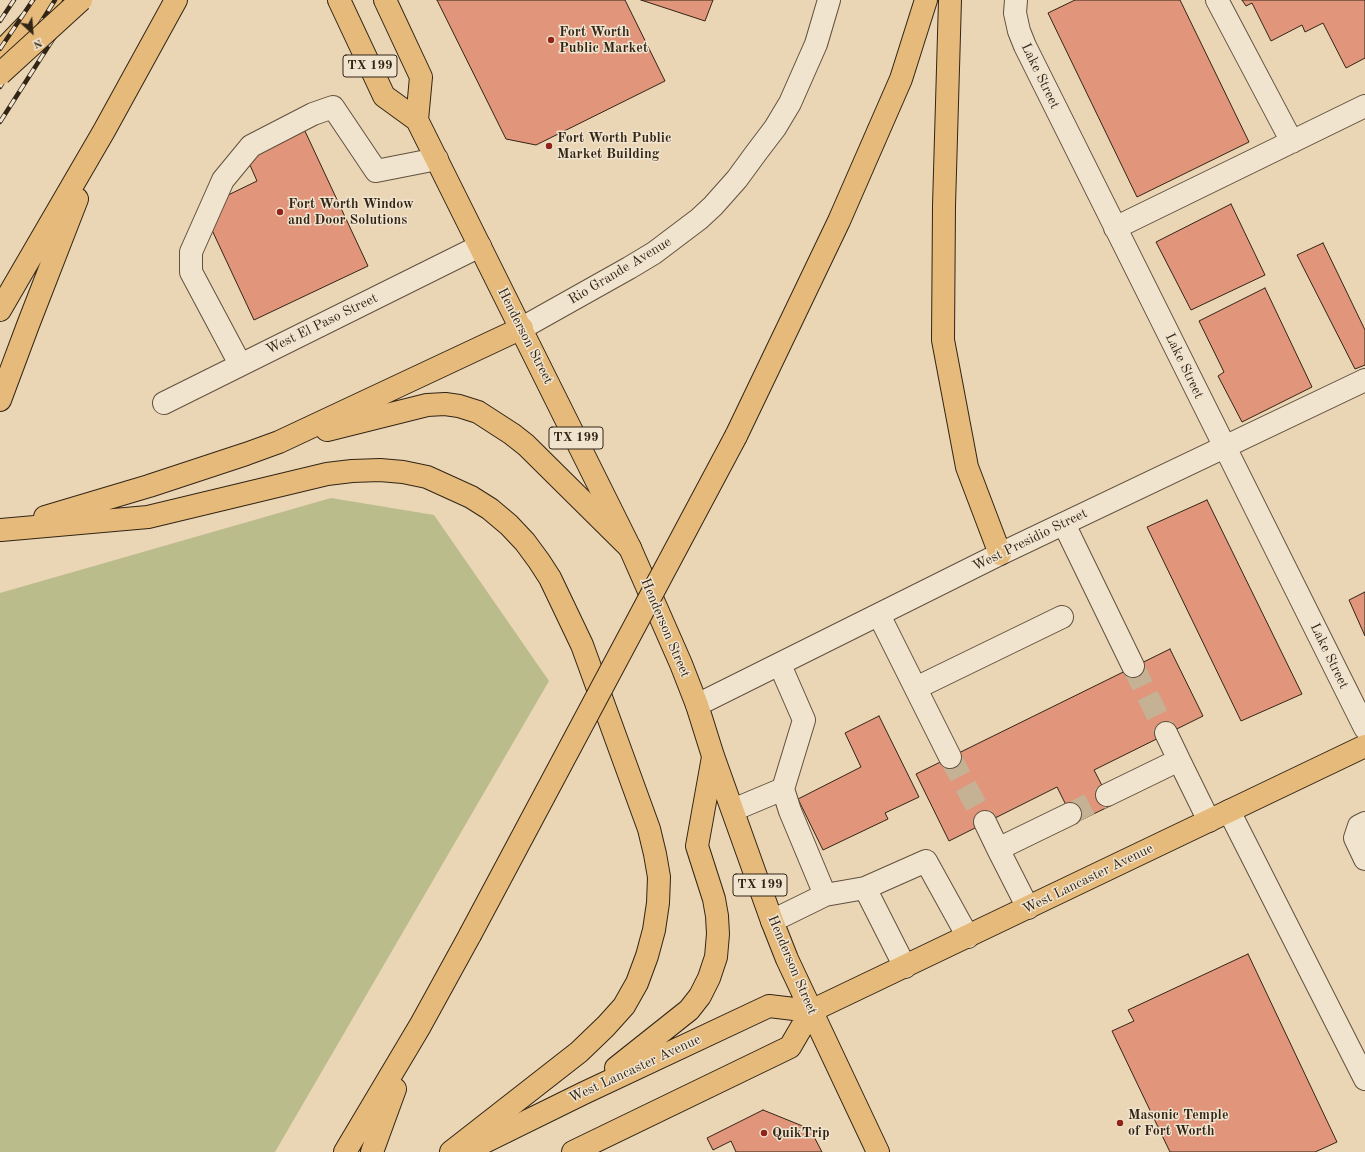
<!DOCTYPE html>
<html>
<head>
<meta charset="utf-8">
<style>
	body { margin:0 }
	#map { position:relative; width:1365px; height:1152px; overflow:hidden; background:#ead5b5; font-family:"Old Standard TT",serif }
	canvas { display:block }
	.north { position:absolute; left:12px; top:12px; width:40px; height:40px; -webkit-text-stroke:3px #f1e4cf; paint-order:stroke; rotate:154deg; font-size:11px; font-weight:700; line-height:16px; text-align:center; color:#322516 }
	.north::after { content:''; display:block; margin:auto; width:14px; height:18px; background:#322516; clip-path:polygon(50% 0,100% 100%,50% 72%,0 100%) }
</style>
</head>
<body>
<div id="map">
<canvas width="1365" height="1152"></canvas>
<div class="north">N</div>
</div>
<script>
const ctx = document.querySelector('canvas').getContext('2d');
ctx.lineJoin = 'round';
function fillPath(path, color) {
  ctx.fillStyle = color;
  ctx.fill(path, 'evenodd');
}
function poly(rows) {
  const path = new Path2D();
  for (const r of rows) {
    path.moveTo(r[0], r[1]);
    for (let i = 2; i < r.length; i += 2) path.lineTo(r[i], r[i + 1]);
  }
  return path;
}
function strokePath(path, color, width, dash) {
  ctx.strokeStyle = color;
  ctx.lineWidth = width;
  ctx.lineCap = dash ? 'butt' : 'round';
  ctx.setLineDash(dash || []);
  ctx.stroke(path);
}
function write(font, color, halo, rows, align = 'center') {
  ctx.font = font + ' "Old Standard TT",serif';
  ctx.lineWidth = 3;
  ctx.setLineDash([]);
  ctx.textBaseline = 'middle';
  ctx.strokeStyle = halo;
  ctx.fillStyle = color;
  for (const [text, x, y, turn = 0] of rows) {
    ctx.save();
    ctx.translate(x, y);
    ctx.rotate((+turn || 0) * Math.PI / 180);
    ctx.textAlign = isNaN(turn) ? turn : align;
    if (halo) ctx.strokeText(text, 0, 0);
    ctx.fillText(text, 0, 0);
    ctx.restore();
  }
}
const green = poly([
	[331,498,434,515,549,681,275,1152,0,1152,0,593]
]);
const building = poly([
	[437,0,625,0,665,81,536,145,506,139,437,0],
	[641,0,713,0,705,21,641,0],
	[1075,0,1180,0,1249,142,1137,197,1048,13,1075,0],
	[1242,0,1365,0,1365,58,1346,68,1323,23,1305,32,1302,25,1271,41,1252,3,1246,6,1242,0],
	[304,129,368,266,254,320,211,228,224,197,257,181,246,156,304,129],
	[1231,204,1265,275,1191,310,1156,242,1231,204],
	[1323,243,1365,330,1365,365,1355,369,1297,255,1323,243],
	[1265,288,1312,387,1242,422,1218,376,1224,372,1199,321,1265,288],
	[1207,500,1302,694,1241,721,1147,527,1207,500],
	[1365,592,1365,636,1349,600,1365,592],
	[1170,649,1203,716,1094,770,1112,805,1075,823,1057,787,949,841,916,774,1170,649],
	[879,716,919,797,885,813,888,819,823,850,798,799,861,767,845,733,879,716],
	[1248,954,1337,1142,1315,1152,1170,1152,1112,1031,1134,1021,1128,1010,1248,954],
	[763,1110,810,1129,822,1152,736,1152,731,1141,713,1150,707,1138,763,1110]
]);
const minorTunnel = poly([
	[1133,666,1166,733],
	[950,757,985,822],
	[1070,814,1107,795]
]);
const minor = poly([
	[1016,0,1015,13,1019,31,1025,46,1365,728],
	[1217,0,1292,142],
	[1115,228,1365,106],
	[522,328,629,268,654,253,699,219,713,206,737,179,756,153,775,128,790,103,816,44,829,0],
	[240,364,191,272,191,252,223,180,251,146,313,114,333,107,376,171,437,159],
	[164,403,480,246],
	[1064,524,1133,666],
	[879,615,950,757],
	[916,688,1062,617],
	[697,705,1000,554,1365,380],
	[1166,733,1179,760],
	[1107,795,1179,760,1209,821],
	[733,810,783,789],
	[1229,811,1365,1079],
	[985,822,998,849],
	[1365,823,1359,826,1355,838,1365,859],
	[865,888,926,861,968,937],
	[825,895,865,888,905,967],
	[1028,908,998,849,1070,814],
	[772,921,825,895,790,811,783,789,804,720,780,665]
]);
const major = poly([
	[339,0,384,96,417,120,630,548,681,664,697,705,713,756,772,921,787,959,878,1152],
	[385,0,421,77,417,120],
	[950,0,944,206,943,340,967,467,1000,554],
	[736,436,839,221,901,79,926,0],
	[616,1068,689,1010,700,996,709,978,716,957,718,934,717,916,714,899,697,846,713,757],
	[345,1152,420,1026,470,935],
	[372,1152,395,1089],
	[464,1152,584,1093,769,1006,811,1011,1365,746],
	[573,1152,790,1047,811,1011]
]);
const highway = poly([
	[0,53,51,0],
	[0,310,104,131,176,0],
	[0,400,28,325,77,199],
	[327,430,427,405,445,404,459,406,478,412,512,434,526,445,630,548],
	[45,517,149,486,246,454,279,442,522,328],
	[1,530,148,517,327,474,352,471,380,470,403,472,427,477,471,497,490,509,509,525,525,542,539,561,550,578,582,645,649,829,655,854,659,877,658,903,654,930,647,956,637,983,624,1006,606,1026,579,1052,451,1152]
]);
const rail = poly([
	[0,21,14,0],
	[0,49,33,0],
	[0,87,55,0],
	[0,122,78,0]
]);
const majorBridge = poly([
	[470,935,736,436]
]);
const highwayBridge = poly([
	[0,74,81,0]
]);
const markers = [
	[551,40,4,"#8f2418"],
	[549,146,4,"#8f2418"],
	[280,212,4,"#8f2418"],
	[1120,1123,4,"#8f2418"],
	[764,1133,4,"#8f2418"]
];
const shields = [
	[370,66,54],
	[576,438,54],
	[760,885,54]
];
const shieldNames = [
	["TX 199",370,66],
	["TX 199",576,438],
	["TX 199",760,885]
];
const poiNames = [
	["Fort Worth",559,32],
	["Public Market",559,48],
	["Fort Worth Public",557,138],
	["Market Building",557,154],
	["Fort Worth Window",288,204],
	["and Door Solutions",288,220],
	["Masonic Temple",1128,1115],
	["of Fort Worth",1128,1131],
	["QuikTrip",772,1133]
];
const streetNames = [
	["Lake Street",1040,76,64],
	["Rio Grande Avenue",620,271,-31],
	["West El Paso Street",322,324,-26],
	["Henderson Street",525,336,63],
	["Lake Street",1184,366,64],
	["West Presidio Street",1030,540,-26],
	["Henderson Street",665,628,67],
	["Lake Street",1329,656,64],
	["West Lancaster Avenue",1088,879,-26],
	["Henderson Street",792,965,67],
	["West Lancaster Avenue",635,1069,-25]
];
fillPath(green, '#babc8b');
fillPath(building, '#e1957a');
strokePath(building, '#322516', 1);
strokePath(minorTunnel, '#c5b295', 22, [22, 11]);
strokePath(minor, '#60513e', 24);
strokePath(major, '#322516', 24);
strokePath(highway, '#322516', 24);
strokePath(minor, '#f1e4cf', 22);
strokePath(major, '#e5ba7a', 22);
strokePath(highway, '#e5ba7a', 22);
strokePath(rail, '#322516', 4.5);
strokePath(rail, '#f1e4cf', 3, [9]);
strokePath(majorBridge, '#322516', 24, []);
strokePath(highwayBridge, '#322516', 24, []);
strokePath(majorBridge, '#e5ba7a', 22);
strokePath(highwayBridge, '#e5ba7a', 22);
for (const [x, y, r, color] of markers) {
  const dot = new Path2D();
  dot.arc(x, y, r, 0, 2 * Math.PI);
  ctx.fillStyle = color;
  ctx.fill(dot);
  strokePath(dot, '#f1e4cf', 1.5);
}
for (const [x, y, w] of shields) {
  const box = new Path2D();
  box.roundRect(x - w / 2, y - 11, w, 22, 3);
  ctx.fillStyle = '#f1e4cf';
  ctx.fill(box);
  strokePath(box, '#322516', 1);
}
write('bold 13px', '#322516', null, shieldNames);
write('bold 14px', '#322516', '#f1e4cf', poiNames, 'left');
write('14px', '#322516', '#f1e4cf', streetNames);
</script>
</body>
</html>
